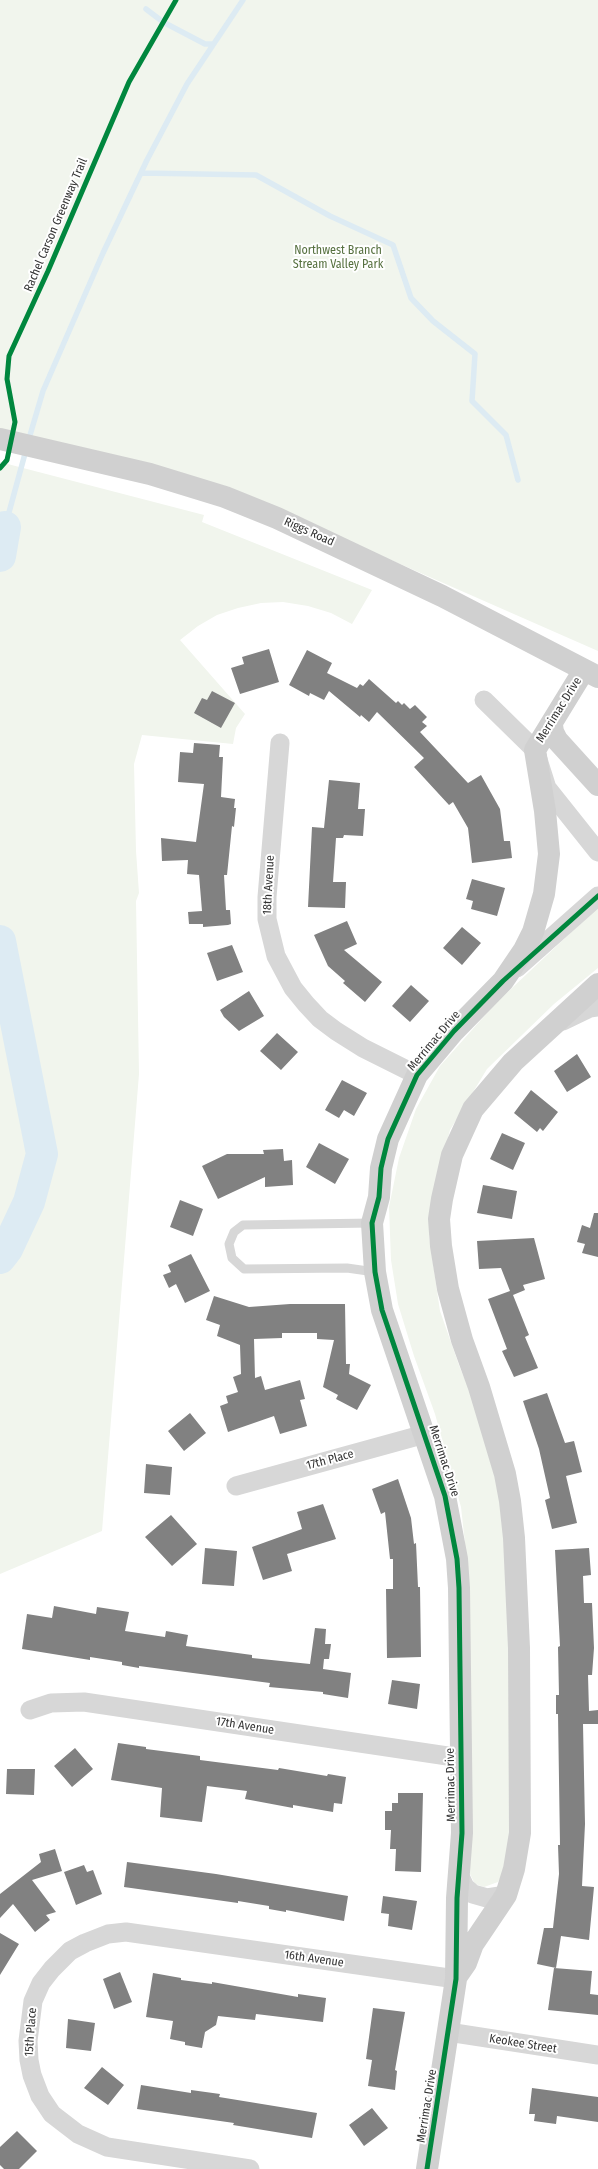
<!DOCTYPE html>
<html>
<head>
<meta charset="utf-8">
<style>
	body { margin:0 }
	canvas { display:block; background:#fff }
</style>
</head>
<body>
<canvas width="598" height="2169"></canvas>
<script>
const ctx = document.querySelector('canvas').getContext('2d');
ctx.lineJoin = 'round';
function fillPath(path, color) {
  ctx.fillStyle = color;
  ctx.fill(path, 'evenodd');
}
function poly(rows) {
  const path = new Path2D();
  for (const r of rows) {
    path.moveTo(r[0], r[1]);
    for (let i = 2; i < r.length; i += 2) path.lineTo(r[i], r[i + 1]);
  }
  return path;
}
function strokePath(path, color, width, dash) {
  ctx.strokeStyle = color;
  ctx.lineWidth = width;
  ctx.lineCap = dash ? 'butt' : 'round';
  ctx.setLineDash(dash || []);
  ctx.stroke(path);
}
function write(font, color, halo, rows, align = 'center') {
  ctx.font = font + ' "Fira Sans Condensed",sans-serif';
  ctx.lineWidth = 4;
  ctx.setLineDash([]);
  ctx.textBaseline = 'middle';
  ctx.strokeStyle = halo;
  ctx.fillStyle = color;
  for (const [text, x, y, turn = 0] of rows) {
    ctx.save();
    ctx.translate(x, y);
    ctx.rotate((+turn || 0) * Math.PI / 180);
    ctx.textAlign = isNaN(turn) ? turn : align;
    if (halo) ctx.strokeText(text, 0, 0);
    ctx.fillText(text, 0, 0);
    ctx.restore();
  }
}
const green = poly([
	[0,0,598,0,598,651,325,531,0,433],
	[0,462,204,515,202,522,372,590,352,624,331,613,308,606,283,602,261,603,238,608,217,615,198,626,180,640,245,714,236,728,233,744,142,735,134,764,136,851,139,893,136,901,139,1074,102,1531,0,1574],
	[598,907,598,968,554,1004,487,1069,450,1130,435,1190,429,1236,440,1311,460,1368,482,1420,494,1464,507,1536,513,1726,508,1864,498,1882,484,1887,475,1884,470,1874,465,1543,461,1507,435,1414,414,1356,398,1304,391,1260,389,1207,399,1158,416,1109,440,1066,495,1004]
]);
const stream = poly([
	[146,9,163,22,205,44,213,44],
	[141,173,256,175,330,216,393,245,411,298,433,321,475,354,472,401,506,435,518,480],
	[28,442,43,391,103,253,147,160,187,84,243,0],
	[5,527,26,450]
]);
const river = poly([
	[0,556,5,527],
	[0,941,42,1154,29,1202,7,1249,0,1258]
]);
const building = poly([
	[269,649,279,682,240,694,231,668,244,664,242,657],
	[307,650,332,663,327,673,357,688,360,684,363,686,369,679,396,703,398,701,402,705,404,703,410,709,415,705,427,717,422,722,427,726,420,732,468,783,481,775,500,809,504,841,510,841,512,858,472,863,468,828,453,802,449,805,414,767,424,758,377,712,369,722,361,715,360,717,329,691,324,700,310,693,309,696,289,685],
	[212,691,235,703,221,728,194,713,202,698,207,700],
	[194,743,220,745,219,757,223,757,221,797,235,799,234,808,236,808,234,827,232,826,227,875,224,875,226,910,230,910,231,924,228,925,203,927,203,924,189,924,188,912,202,911,199,875,187,874,188,860,162,861,161,838,196,842,204,784,178,782,180,752,193,753],
	[329,780,360,783,358,809,365,809,363,836,344,835,343,838,336,838,333,882,346,882,345,908,308,907,312,827,324,828],
	[472,879,505,888,497,916,471,909,473,901,466,899],
	[347,921,357,944,344,950,382,982,365,1002,343,983,345,981,328,966,314,935],
	[462,927,481,943,462,965,443,948],
	[232,945,243,972,217,981,207,953],
	[411,985,429,1001,410,1022,392,1006],
	[249,991,264,1016,239,1031,224,1017,220,1010],
	[277,1033,298,1052,281,1070,260,1051],
	[577,1054,591,1077,567,1092,554,1071],
	[342,1080,367,1093,354,1116,344,1110,339,1118,325,1110],
	[531,1090,558,1112,543,1131,540,1128,537,1132,514,1113],
	[502,1133,525,1143,513,1170,490,1159],
	[319,1143,349,1159,335,1184,306,1167],
	[283,1149,284,1161,292,1160,293,1185,265,1187,265,1177,218,1199,202,1166,227,1154,264,1154,263,1150],
	[483,1185,517,1191,512,1219,477,1213],
	[180,1200,203,1209,193,1236,170,1227],
	[594,1213,598,1213,598,1257,582,1253,585,1244,577,1242,582,1225,590,1228],
	[534,1238,545,1279,523,1285,525,1290,513,1295,529,1335,525,1337,538,1368,514,1377,502,1351,507,1349,488,1299,510,1291,501,1268,479,1269,477,1241],
	[191,1254,210,1291,185,1303,176,1284,169,1288,163,1275,171,1272,168,1265],
	[214,1296,249,1307,290,1304,345,1304,346,1364,350,1364,349,1374,371,1385,357,1410,336,1399,338,1395,323,1387,334,1340,317,1339,317,1333,282,1333,282,1338,254,1339,255,1378,261,1376,265,1390,300,1380,305,1399,300,1400,307,1426,280,1434,274,1416,228,1432,220,1406,228,1403,226,1396,238,1392,233,1377,241,1374,240,1345,217,1336,220,1325,206,1320],
	[547,1393,565,1443,574,1441,582,1472,566,1476,577,1523,552,1529,545,1500,550,1498,539,1449,523,1401],
	[190,1413,206,1433,184,1451,168,1431],
	[146,1464,172,1467,170,1495,144,1493],
	[398,1479,411,1518,414,1544,416,1543,418,1587,420,1587,421,1657,387,1658,386,1589,393,1589,393,1559,390,1559,385,1512,381,1514,372,1489],
	[323,1504,336,1539,287,1554,292,1571,263,1580,252,1547,302,1529,297,1512],
	[171,1515,197,1544,172,1566,145,1537],
	[205,1548,237,1551,234,1586,202,1584],
	[589,1548,591,1575,583,1576,584,1603,592,1603,594,1648,592,1675,588,1675,589,1711,598,1710,598,1724,583,1724,585,1824,582,1886,594,1887,589,1940,561,1936,556,1968,537,1964,544,1928,553,1928,559,1874,558,1845,560,1845,558,1714,556,1714,556,1695,559,1695,558,1647,560,1646,555,1550],
	[54,1606,96,1614,97,1607,129,1612,125,1631,165,1637,166,1631,188,1635,186,1646,252,1655,252,1658,310,1664,315,1628,326,1629,325,1644,331,1644,329,1659,324,1659,323,1669,351,1673,348,1698,323,1694,323,1692,269,1687,270,1683,139,1666,139,1668,122,1665,122,1662,90,1657,90,1660,22,1649,27,1614,52,1618],
	[392,1680,420,1684,417,1709,388,1704],
	[118,1743,146,1747,146,1749,200,1756,200,1760,278,1770,279,1768,327,1776,328,1774,346,1777,342,1804,334,1803,333,1812,293,1805,293,1808,245,1799,247,1791,207,1786,202,1822,160,1817,162,1788,111,1780],
	[75,1748,93,1769,72,1787,54,1766],
	[7,1769,35,1769,34,1795,6,1794],
	[398,1793,423,1793,421,1872,395,1871,396,1849,390,1849,391,1830,385,1830,385,1811,392,1811,392,1803,398,1803],
	[55,1849,62,1871,32,1880,56,1912,46,1915,50,1920,35,1932,13,1904,0,1918,0,1894,41,1862,39,1854],
	[127,1862,216,1874,348,1896,344,1921,286,1910,286,1912,269,1909,269,1906,238,1901,238,1903,124,1887],
	[84,1865,87,1872,93,1870,102,1894,76,1905,64,1872],
	[383,1896,417,1901,412,1930,388,1926,389,1914,381,1913],
	[0,1933,19,1944,0,1975],
	[554,1968,592,1971,590,1994,598,1995,598,2015,548,2010],
	[120,1972,132,2002,114,2009,103,1979],
	[153,1973,181,1978,181,1980,212,1984,212,1982,298,1997,298,1994,326,1998,323,2022,256,2014,255,2020,218,2016,216,2025,205,2032,202,2048,185,2045,185,2042,170,2039,173,2021,146,2017],
	[373,2008,405,2012,395,2070,397,2071,395,2090,368,2086,372,2060,366,2059],
	[68,2019,95,2023,91,2051,66,2048],
	[102,2067,124,2085,108,2105,84,2088],
	[141,2085,191,2093,191,2090,220,2094,219,2097,317,2113,312,2138,233,2125,234,2123,137,2109],
	[532,2088,598,2097,598,2122,557,2116,556,2124,534,2121,535,2114,529,2114],
	[372,2108,388,2128,364,2146,349,2125],
	[17,2131,37,2151,19,2169,4,2169,0,2165,0,2147]
]);
const lane = poly([
	[372,1223,243,1225,234,1232,229,1244,232,1258,244,1269,347,1268,375,1272]
]);
const street = poly([
	[484,700,535,750,547,788,598,852],
	[280,743,267,897,267,919,276,956,293,988,306,1004,320,1019,336,1031,363,1048,417,1075],
	[517,968,598,896],
	[563,1021,590,1008,598,1007],
	[236,1486,425,1434],
	[30,1710,51,1703,84,1702,461,1758],
	[459,1874,465,1887,473,1894,487,1898,506,1895],
	[448,2032,598,2055],
	[250,2169,107,2147,78,2134,52,2114,40,2096,32,2075,29,2060,28,2041,33,2001,41,1983,52,1969,70,1951,85,1943,108,1934,126,1932,456,1979]
]);
const secondary = poly([
	[0,439,150,474,225,497,277,518,442,596,598,677],
	[552,725,553,732,557,740,598,785],
	[457,1976,466,1963,473,1944,506,1895,514,1869,520,1833,519,1648,514,1538,510,1501,505,1474,479,1387,462,1340,448,1289,441,1246,439,1219,442,1199,452,1155,473,1109,513,1062,598,984],
	[427,2169,456,1979,457,1898,462,1833,459,1588,457,1559,445,1496,382,1310,375,1272,372,1223,379,1197,381,1168,388,1139,417,1075,454,1031,503,981,524,950,533,932,544,894,549,854,545,811,535,750,584,670]
]);
const cycleway = poly([
	[0,468,7,460,15,422,7,379,9,356,48,271,129,82,176,0],
	[427,2169,456,1979,457,1898,462,1833,459,1588,457,1559,445,1496,382,1310,375,1272,372,1223,379,1197,381,1168,388,1139,417,1075,454,1031,503,981,598,896]
]);
const streetNames = [
	["Rachel Carson Greenway Trail",56,225,-67],
	["Riggs Road",309,532,24],
	["Merrimac Drive",559,710,-58],
	["18th Avenue",269,885,-87],
	["Merrimac Drive",434,1041,-50],
	["17th Place",330,1460,-15],
	["Merrimac Drive",444,1461,72],
	["17th Avenue",245,1726,9],
	["Merrimac Drive",451,1785,-91],
	["16th Avenue",314,1959,8],
	["15th Place",31,2032,-86],
	["Keokee Street",523,2044,9],
	["Merrimac Drive",427,2106,-81]
];
const parkNames = [
	["Northwest Branch",338,251],
	["Stream Valley Park",338,265]
];
fillPath(green, '#f1f5ed');
strokePath(stream, '#ddebf3', 5.5);
strokePath(river, '#ddebf3', 32);
fillPath(building, '#818181');
strokePath(lane, '#d7d7d7', 9);
strokePath(street, '#d7d7d7', 19);
strokePath(secondary, '#d0d0d0', 22);
strokePath(cycleway, '#00873e', 5);
write('12px', '#333', '#fff', streetNames);
write('12px', '#56703f', '#fff', parkNames);
</script>
</body>
</html>
